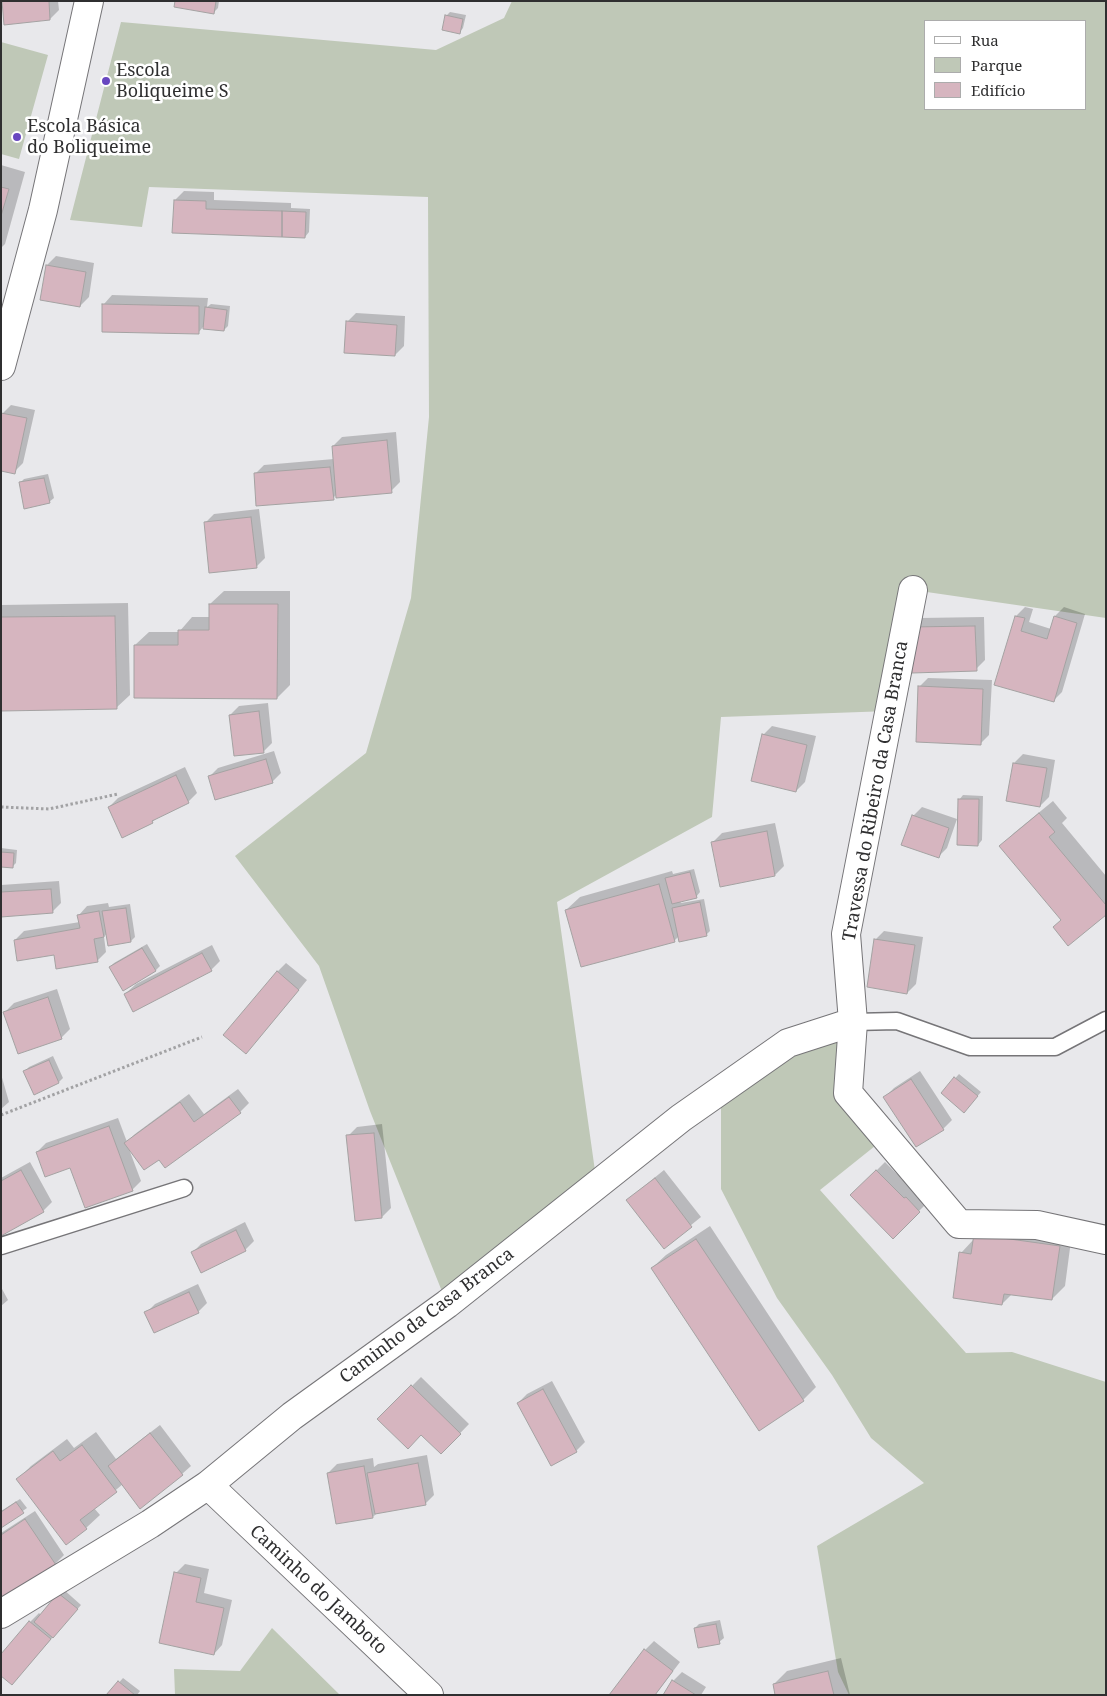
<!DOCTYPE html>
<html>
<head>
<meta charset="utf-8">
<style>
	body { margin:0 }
	#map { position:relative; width:1107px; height:1696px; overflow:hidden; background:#e8e8eb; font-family:"Noto Serif",serif }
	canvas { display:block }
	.frame { position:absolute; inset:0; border:2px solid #2f2f30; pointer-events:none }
	.legend { position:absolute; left:924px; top:20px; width:162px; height:90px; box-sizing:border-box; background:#fff; border:1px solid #acacac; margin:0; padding:6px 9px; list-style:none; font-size:15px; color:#2f2f30 }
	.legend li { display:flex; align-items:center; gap:10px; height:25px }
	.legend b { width:25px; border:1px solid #acacac }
</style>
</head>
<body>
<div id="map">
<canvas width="1107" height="1696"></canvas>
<div class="frame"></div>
<ul class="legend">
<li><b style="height:6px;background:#fff"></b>Rua</li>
<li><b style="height:14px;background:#bfc8b7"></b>Parque</li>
<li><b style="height:14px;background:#d6b5bf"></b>Edifício</li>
</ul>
</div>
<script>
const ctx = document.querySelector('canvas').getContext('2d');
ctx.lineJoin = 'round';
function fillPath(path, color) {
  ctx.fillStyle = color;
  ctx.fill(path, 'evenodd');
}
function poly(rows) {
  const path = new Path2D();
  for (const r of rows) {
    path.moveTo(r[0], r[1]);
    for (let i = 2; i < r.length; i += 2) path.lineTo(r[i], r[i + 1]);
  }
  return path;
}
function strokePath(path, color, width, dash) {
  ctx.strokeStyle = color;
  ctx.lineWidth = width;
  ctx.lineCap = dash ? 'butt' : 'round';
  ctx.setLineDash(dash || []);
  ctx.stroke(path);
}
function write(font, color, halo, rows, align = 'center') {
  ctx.font = font + ' "Noto Serif",serif';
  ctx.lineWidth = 5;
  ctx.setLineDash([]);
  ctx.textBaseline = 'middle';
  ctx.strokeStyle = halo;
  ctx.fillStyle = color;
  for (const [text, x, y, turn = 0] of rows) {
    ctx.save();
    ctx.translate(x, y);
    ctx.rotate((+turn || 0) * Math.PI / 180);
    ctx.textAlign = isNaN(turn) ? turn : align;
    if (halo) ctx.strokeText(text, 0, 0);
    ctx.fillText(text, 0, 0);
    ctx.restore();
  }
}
const green = poly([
	[512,1,1106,1,1106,618,913,590,889,711,721,717,712,817,557,902,597,1185,447,1304,370,1111,319,966,235,856,366,753,411,598,429,417,428,197,149,187,142,227,70,220,121,22,436,50,504,18],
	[926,21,1086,21,1086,109,926,109],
	[1,42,48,55,19,159,1,154],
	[853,1022,848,1093,885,1138,820,1190,966,1353,1012,1352,1106,1382,1106,1695,849,1695,838,1672,817,1546,924,1483,871,1438,832,1375,777,1298,721,1189,721,1090],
	[272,1628,340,1695,175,1695,174,1669,240,1671]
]);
const shadow = poly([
	[3,1,58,1,59,10,50,19],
	[176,1,219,1,218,8,213,13],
	[450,12,466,15,463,28,459,33,446,16],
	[1,165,25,172,5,244,1,248],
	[184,191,214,192,214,200,291,203,291,208,310,209,309,232,305,237,282,235,175,200],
	[56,256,94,263,89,297,80,306,47,265],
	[112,295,208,298,207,307,211,304,230,306,228,326,224,330,203,327,198,333,104,304],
	[356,313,405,316,404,346,395,355,347,322],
	[11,405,35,410,23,463,14,472,2,414],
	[396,432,400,482,391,491,337,494,333,498,255,474,264,465,334,459,333,446,342,437],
	[48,474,54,498,49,502,20,483,24,479],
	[259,509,265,558,256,567,205,523,214,514],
	[224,591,290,591,290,685,277,698,135,645,149,632,179,632,192,617,210,617,210,604],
	[128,603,130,695,116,708,1,710,1,605],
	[1025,607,1033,609,1029,622,1051,629,1055,616,1064,607,1085,614,1062,692,1053,701,996,684,1016,616],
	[984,617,985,660,976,669,913,671,920,618],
	[928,678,992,680,989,735,980,744,919,687],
	[268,703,272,743,263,752,230,715,239,706],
	[772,726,816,736,805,782,796,791,763,735],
	[274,751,281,773,272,782,209,777,218,768],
	[1023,754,1055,760,1049,797,1040,806,1014,763],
	[185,767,197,793,188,802,159,816,152,822,109,807,118,798],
	[963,795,983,796,982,840,978,845,959,800],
	[1053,801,1067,818,1062,823,1106,876,1106,913,1062,920,1001,846,1014,833],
	[922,807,957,819,947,848,938,857,913,816],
	[775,823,784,866,775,875,713,842,722,833],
	[1,848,17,850,16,863,12,867,1,866],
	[694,869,700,892,696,897,680,901,681,903,704,899,710,931,706,935,679,936,674,941,566,910,580,897,672,871,673,874],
	[59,881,61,903,52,912,1,915,1,885],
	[108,903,109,907,130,904,135,937,131,941,107,933,104,937,106,952,97,961,55,953,15,940,24,931,80,922,79,915,87,906],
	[884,931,923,937,916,984,907,993,875,940],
	[147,944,160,966,156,970,123,989,110,967,114,963],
	[212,945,220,961,211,970,134,1011,125,994,136,984],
	[286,963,307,980,255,1043,277,972],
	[57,989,70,1029,61,1038,5,1012,14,1003],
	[53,1056,63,1078,59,1082,25,1071,29,1067],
	[920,1071,952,1120,943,1129,885,1097,894,1088],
	[1,1074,9,1102,1,1109],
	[959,1074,981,1092,968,1107,942,1093],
	[238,1089,249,1103,240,1112,159,1158,129,1149,141,1181,132,1190,37,1152,46,1143,118,1118,127,1142,135,1134,189,1094,204,1114],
	[382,1124,391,1208,382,1217,348,1136,357,1127],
	[30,1162,52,1202,43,1211,1,1234,1,1178],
	[885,1162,913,1190,928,1202,893,1237,852,1195],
	[664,1170,701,1217,664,1247,627,1200],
	[245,1222,254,1241,245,1250,192,1253,201,1244],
	[710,1226,816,1387,803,1400,652,1268,666,1255],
	[1072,1233,1065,1286,1052,1299,1012,1294,1002,1304,961,1253,974,1239],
	[198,1284,207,1303,198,1312,146,1313,155,1304],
	[1,1287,8,1300,1,1306],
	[421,1377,469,1424,441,1453,421,1433,379,1419],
	[552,1381,585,1442,576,1451,518,1403,527,1394],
	[160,1425,191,1466,182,1474,123,1484,94,1508,100,1515,86,1528,17,1480,31,1466,67,1439,74,1448,96,1432,116,1459],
	[427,1455,434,1495,425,1504,377,1513,373,1517,328,1473,337,1464,373,1458,374,1467,378,1464],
	[20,1499,27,1508,1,1526,1,1511],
	[35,1511,64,1555,55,1564,1,1600,1,1533],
	[185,1564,209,1569,204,1593,232,1600,222,1645,214,1654,176,1573],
	[63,1589,81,1605,12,1684,30,1622,39,1613,41,1615],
	[720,1620,724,1638,719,1642,695,1628,699,1624],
	[654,1641,680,1662,655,1695,610,1695,645,1650],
	[841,1658,850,1695,777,1695,774,1684,787,1671],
	[682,1672,706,1687,701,1695,665,1695,673,1681],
	[123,1678,140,1691,137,1695,108,1695]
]);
const building = poly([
	[2,1,49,1,50,20,4,25,2,1],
	[175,1,216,1,214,14,174,7,175,1],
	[445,15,463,19,460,34,442,30,445,15],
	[1,187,9,189,1,216,1,187],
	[174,200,206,201,206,209,282,211,282,237,172,233,174,200],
	[282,211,306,212,305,238,282,237,282,211],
	[46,265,86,272,80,307,40,300,46,265],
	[102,304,199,306,199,334,102,332,102,304],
	[205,307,227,310,224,331,203,329,205,307],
	[346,321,397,325,395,356,344,353,346,321],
	[1,413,27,418,15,474,1,471,1,413],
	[387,440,392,493,336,498,332,446,387,440],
	[330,467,334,500,256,506,254,473,330,467],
	[44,478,50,503,24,509,19,482,44,478],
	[251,517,257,568,209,573,204,522,251,517],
	[209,604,278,604,277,699,134,698,134,645,178,645,178,630,209,630,209,604],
	[115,616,117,709,1,711,1,617,115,616],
	[1015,616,1025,618,1021,631,1047,639,1054,616,1077,623,1054,702,994,685,1015,616],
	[975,626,977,671,912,673,910,627,975,626],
	[918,686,983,689,981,745,916,742,918,686],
	[259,711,264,753,234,756,229,715,259,711],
	[762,734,807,745,796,792,751,781,762,734],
	[266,759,273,783,215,800,208,776,266,759],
	[1013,763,1047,768,1040,807,1006,801,1013,763],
	[176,775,189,803,152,821,153,823,122,838,108,807,176,775],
	[958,799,979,799,978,846,957,845,958,799],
	[1039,813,1055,832,1049,837,1106,905,1106,915,1068,946,1053,927,1061,920,999,846,1039,813],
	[912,815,949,828,939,858,901,845,912,815],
	[767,831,775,876,720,887,711,842,767,831],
	[1,852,14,853,13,868,1,867,1,852],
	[690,872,697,898,672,904,665,878,690,872],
	[659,884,675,942,581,967,565,910,659,884],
	[51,889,53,913,1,917,1,892,51,889],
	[700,902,707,936,679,942,672,908,700,902],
	[126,908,131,942,108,946,102,911,126,908],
	[99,911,104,937,94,939,98,962,56,969,54,955,17,961,14,940,80,928,77,915,99,911],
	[874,939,915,945,907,994,867,987,874,939],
	[142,948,156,971,123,991,109,967,142,948],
	[202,953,212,971,133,1012,124,994,202,953],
	[277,971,299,990,246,1054,223,1035,277,971],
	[48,997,62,1039,18,1054,3,1012,48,997],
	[49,1060,59,1083,34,1095,23,1071,49,1060],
	[954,1077,978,1096,964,1113,941,1093,954,1077],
	[911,1079,944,1130,916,1147,883,1097,911,1079],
	[229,1097,241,1113,165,1168,159,1160,144,1170,124,1143,180,1102,194,1122,229,1097],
	[109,1126,133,1191,85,1208,70,1168,45,1177,36,1152,109,1126],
	[374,1133,382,1218,355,1221,346,1135,374,1133],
	[21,1170,44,1212,1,1236,1,1181,21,1170],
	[876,1170,904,1198,906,1197,920,1212,893,1239,850,1195,876,1170],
	[655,1178,692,1227,664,1249,626,1200,655,1178],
	[236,1230,246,1251,201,1273,191,1252,236,1230],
	[974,1234,1060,1246,1052,1300,1004,1294,1002,1305,953,1298,959,1252,971,1254,974,1234],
	[696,1239,804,1401,759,1431,651,1268,696,1239],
	[189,1292,199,1313,154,1333,144,1312,189,1292],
	[411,1385,461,1434,441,1454,421,1435,408,1449,377,1419,411,1385],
	[543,1389,577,1452,551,1466,517,1403,543,1389],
	[150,1433,183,1475,140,1509,108,1466,150,1433],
	[82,1445,117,1492,80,1520,87,1529,66,1545,16,1479,53,1451,60,1461,82,1445],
	[418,1463,426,1505,375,1514,367,1473,418,1463],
	[364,1466,373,1518,336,1524,327,1473,364,1466],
	[16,1502,24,1513,1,1528,1,1512,16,1502],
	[25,1519,56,1565,1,1601,1,1535,25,1519],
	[174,1572,201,1578,196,1602,224,1608,214,1655,159,1643,174,1572],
	[58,1593,78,1609,53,1638,34,1622,58,1593],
	[29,1621,51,1639,12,1685,1,1676,1,1654,29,1621],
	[716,1624,720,1644,698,1648,694,1628,716,1624],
	[644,1649,673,1671,655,1695,609,1695,644,1649],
	[828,1671,834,1695,775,1695,773,1684,828,1671],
	[672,1680,696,1695,663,1695,672,1680],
	[118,1681,135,1695,106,1695,118,1681]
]);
const path = poly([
	[1,807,49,809,118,794],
	[1,1115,202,1037]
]);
const lane = poly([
	[853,1022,897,1021,970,1047,1055,1047,1106,1020],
	[1,1246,184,1188]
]);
const street = poly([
	[1,366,43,210,89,1],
	[913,590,846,934,853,1022,848,1093,959,1224,1037,1225,1106,1240],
	[208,1485,429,1695],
	[1,1614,150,1524,208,1485,292,1416,447,1304,681,1118,721,1090,788,1043,853,1022]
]);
const markers = [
	[106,81,5,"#6847c0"],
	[17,137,5,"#6847c0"]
];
const poiNames = [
	["Escola",116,71],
	["Boliqueime S",116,92],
	["Escola Básica",27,127],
	["do Boliqueime",27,148]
];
const streetNames = [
	["Travessa do Ribeiro da Casa Branca",876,791,-80],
	["Caminho da Casa Branca",427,1316,-37],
	["Caminho do Jamboto",318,1590,43]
];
fillPath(green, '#bfc8b7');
fillPath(shadow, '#0003');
fillPath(building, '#d6b5bf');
strokePath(building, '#a4a2a2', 1);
strokePath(lane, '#767578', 19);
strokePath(street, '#767578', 30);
strokePath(path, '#a2a2a4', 3, [2.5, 2.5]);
strokePath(lane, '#fff', 16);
strokePath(street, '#fff', 28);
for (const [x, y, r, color] of markers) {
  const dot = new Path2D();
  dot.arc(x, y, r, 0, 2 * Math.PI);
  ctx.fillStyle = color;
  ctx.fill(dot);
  strokePath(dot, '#fff', 2);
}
write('18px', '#2f2f30', '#fff', poiNames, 'left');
write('18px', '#2f2f30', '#fff', streetNames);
</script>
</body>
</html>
